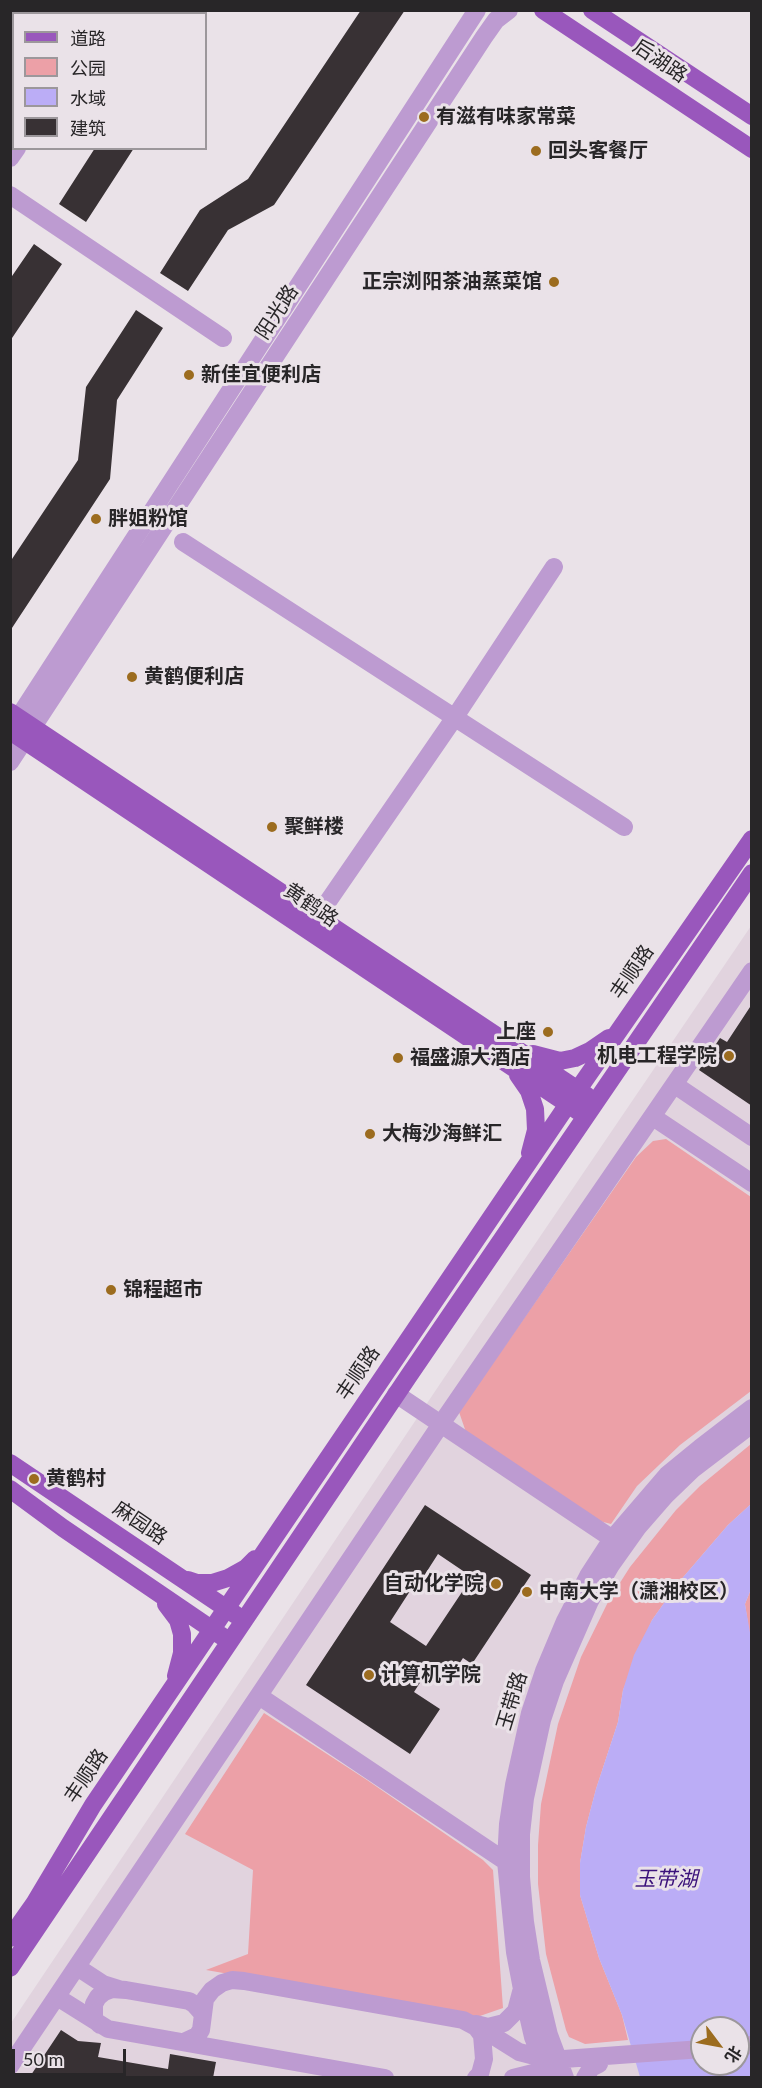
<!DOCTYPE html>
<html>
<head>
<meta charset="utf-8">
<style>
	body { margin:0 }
	#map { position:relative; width:762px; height:2088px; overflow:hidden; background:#eae2e8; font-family:Lato,"Noto Sans SC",sans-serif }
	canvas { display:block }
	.frame { position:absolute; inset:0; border:12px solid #282628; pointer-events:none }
	.legend { position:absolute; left:12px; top:12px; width:195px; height:138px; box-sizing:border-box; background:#eae2e8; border:2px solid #9c979b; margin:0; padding:8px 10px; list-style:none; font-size:18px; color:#282628 }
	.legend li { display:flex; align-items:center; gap:12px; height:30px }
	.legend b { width:30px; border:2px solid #9c979b }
	.north { position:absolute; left:690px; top:2016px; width:60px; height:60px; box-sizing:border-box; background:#eae2e8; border:2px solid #9c979b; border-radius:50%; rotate:122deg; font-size:16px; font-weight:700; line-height:24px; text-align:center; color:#282628 }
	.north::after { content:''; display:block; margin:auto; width:21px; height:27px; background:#9c6c1f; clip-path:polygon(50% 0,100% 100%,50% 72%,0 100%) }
	.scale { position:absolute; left:12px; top:2049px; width:114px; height:27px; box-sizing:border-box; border:3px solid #282628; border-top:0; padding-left:8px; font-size:18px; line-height:21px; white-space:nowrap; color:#282628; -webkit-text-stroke:4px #eae2e8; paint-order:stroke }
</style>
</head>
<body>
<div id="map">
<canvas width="762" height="2088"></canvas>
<div class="frame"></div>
<ul class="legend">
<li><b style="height:8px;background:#9957bc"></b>道路</li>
<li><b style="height:16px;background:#eca0a7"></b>公园</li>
<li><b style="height:16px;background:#bbadf6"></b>水域</li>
<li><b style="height:16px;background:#383134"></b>建筑</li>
</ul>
<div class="north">北</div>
<div class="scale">50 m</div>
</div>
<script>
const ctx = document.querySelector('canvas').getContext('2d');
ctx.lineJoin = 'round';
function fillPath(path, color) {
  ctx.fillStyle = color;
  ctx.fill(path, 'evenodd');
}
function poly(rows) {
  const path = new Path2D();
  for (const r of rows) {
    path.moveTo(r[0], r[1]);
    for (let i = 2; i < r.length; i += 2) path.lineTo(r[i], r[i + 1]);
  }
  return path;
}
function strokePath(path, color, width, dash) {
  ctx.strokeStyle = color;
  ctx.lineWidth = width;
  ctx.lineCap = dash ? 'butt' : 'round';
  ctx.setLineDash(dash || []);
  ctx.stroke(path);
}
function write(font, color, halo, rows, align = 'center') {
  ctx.font = font + ' Lato,"Noto Sans SC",sans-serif';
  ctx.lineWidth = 6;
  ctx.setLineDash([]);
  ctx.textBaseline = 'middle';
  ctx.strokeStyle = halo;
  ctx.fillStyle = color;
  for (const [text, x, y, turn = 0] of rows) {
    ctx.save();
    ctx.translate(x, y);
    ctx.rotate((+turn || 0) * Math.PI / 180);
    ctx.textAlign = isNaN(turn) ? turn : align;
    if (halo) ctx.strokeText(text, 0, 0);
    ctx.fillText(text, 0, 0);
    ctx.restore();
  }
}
const built = poly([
	[751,926,751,2077,11,2078,11,2023,444,1378],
	[702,2028,738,2028,738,2064,702,2064]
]);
const green = poly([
	[666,1139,751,1197,751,1391,680,1445,637,1486,611,1524,592,1519,467,1435,459,1412,636,1157,653,1141],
	[751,1444,751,1504,728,1525,679,1582,652,1620,623,1690,618,1722,596,1789,586,1827,580,1863,580,1895,599,1958,622,2015,628,2040,585,2044,569,2037,566,2030,546,1954,538,1884,538,1845,541,1804,558,1724,581,1657,609,1600,630,1567,676,1510,700,1486],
	[751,1589,751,1644,745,1604],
	[264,1713,367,1780,483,1860,493,1870,503,2008,477,2017,206,1970,248,1954,253,1870,185,1834]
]);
const water = poly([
	[751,1504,751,1589,745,1604,752,1644,751,2077,640,2077,622,2015,599,1958,580,1895,580,1863,586,1827,596,1789,618,1722,623,1690,634,1655,652,1620,679,1582,728,1525],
	[702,2028,738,2028,738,2064,702,2064]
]);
const building = poly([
	[361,10,405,10,274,205,228,230,188,291,160,273,200,210,248,179],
	[95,148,134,148,86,222,59,204],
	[34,244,62,264,10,341,10,279],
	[136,310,163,328,117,400,110,479,10,631,10,562,78,460,86,387],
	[752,1004,752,1106,699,1070,720,1038,727,1042],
	[425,1505,531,1575,472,1664,463,1658,451,1676,432,1664,414,1692,440,1709,410,1754,306,1685],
	[438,1554,472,1577,426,1646,390,1622,410,1591,413,1593],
	[61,2030,78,2041,101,2043,98,2057,168,2069,170,2054,216,2062,213,2078,29,2078]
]);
const minor = poly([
	[106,14,108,10],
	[10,158,17,148],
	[10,195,223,338],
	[183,542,624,827],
	[11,729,477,10],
	[10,762,484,37,496,20,509,10],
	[309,929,455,717,554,567],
	[675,1085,752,1137],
	[653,1117,752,1183],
	[396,1394,620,1544],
	[259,1696,514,1867],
	[77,1967,103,1984,119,1989],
	[57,1997,108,2029,385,2078],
	[476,2024,488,2027,504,2023,516,2011,521,1992],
	[100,2025,94,2019,94,2004,98,1997,104,1992,112,1989,126,1990,189,2001,194,2004,202,2013],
	[476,2025,519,2052,550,2060,702,2049],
	[184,2042,197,2036,201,2030,205,1999,212,1990,222,1983,232,1980,244,1981,463,2020,476,2027,482,2035,484,2059,480,2074,476,2078],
	[738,2046,752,2045],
	[10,2066,441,1424,752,971],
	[513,2078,557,2067],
	[550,2078,533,2037,522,1989,515,1952,506,1861,508,1824,514,1785,530,1713,544,1671,565,1621,588,1576,612,1539,667,1475,700,1448,752,1408],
	[565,2078,549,2035,531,1960,525,1922,521,1877,521,1834,525,1798,542,1720,555,1681,590,1601,611,1565,638,1527,665,1496,693,1469,752,1424],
	[585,2078,591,2068,599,2064]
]);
const major = poly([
	[543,10,752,149],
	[592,10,752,116],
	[10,712,587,1096],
	[10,731,578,1111],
	[533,1054,560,1061,575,1058,590,1051,609,1038],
	[518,1075,529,1091,535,1109,536,1130,530,1153],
	[10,1463,236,1615],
	[10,1489,63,1528,223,1637],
	[188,1580,197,1583,212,1583,228,1578,246,1568,255,1559],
	[166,1604,178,1620,182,1634,182,1653,176,1676],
	[10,1938,34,1904,93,1805,568,1104,752,839],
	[10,1968,408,1377,752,873]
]);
const markers = [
	[424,117,6,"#9c6c1f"],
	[536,151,6,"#9c6c1f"],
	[554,282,6,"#9c6c1f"],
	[189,375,6,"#9c6c1f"],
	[96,519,6,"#9c6c1f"],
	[132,677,6,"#9c6c1f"],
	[272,827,6,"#9c6c1f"],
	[548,1032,6,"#9c6c1f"],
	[729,1056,6,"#9c6c1f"],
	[398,1058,6,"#9c6c1f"],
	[370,1134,6,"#9c6c1f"],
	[111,1290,6,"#9c6c1f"],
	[34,1479,6,"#9c6c1f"],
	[496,1584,6,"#9c6c1f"],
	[527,1592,6,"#9c6c1f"],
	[369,1675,6,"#9c6c1f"]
];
const streetNames = [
	["后湖路",660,61,34],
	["阳光路",277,312,-57],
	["黄鹤路",311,905,34],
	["丰顺路",632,972,-56],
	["丰顺路",358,1373,-56],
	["麻园路",140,1523,34],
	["玉带路",512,1701,-73],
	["丰顺路",86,1776,-56]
];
const poiNames = [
	["有滋有味家常菜",436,117],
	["回头客餐厅",548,151],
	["正宗浏阳茶油蒸菜馆",542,282,"right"],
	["新佳宜便利店",201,375],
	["胖姐粉馆",108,519],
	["黄鹤便利店",144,677],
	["聚鲜楼",284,827],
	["上座",536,1032,"right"],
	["机电工程学院",717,1056,"right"],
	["福盛源大酒店",410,1058],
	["大梅沙海鲜汇",382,1134],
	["锦程超市",123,1290],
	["黄鹤村",46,1479],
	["自动化学院",484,1584,"right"],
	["中南大学（潇湘校区）",539,1592],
	["计算机学院",381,1675]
];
const waterNames = [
	["玉带湖",666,1879]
];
fillPath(built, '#e1d3de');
fillPath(green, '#eca0a7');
fillPath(water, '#bbadf6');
fillPath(building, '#383134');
strokePath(minor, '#bd9bd1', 18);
strokePath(major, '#9957bc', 18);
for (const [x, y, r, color] of markers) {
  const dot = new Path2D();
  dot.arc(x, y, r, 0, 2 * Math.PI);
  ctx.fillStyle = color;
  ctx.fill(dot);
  strokePath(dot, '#eae2e8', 2);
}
write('20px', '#282628', '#eae2e8', streetNames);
write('bold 20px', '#282628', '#eae2e8', poiNames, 'left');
write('italic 21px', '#3b127b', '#eae2e8', waterNames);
</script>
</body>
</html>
